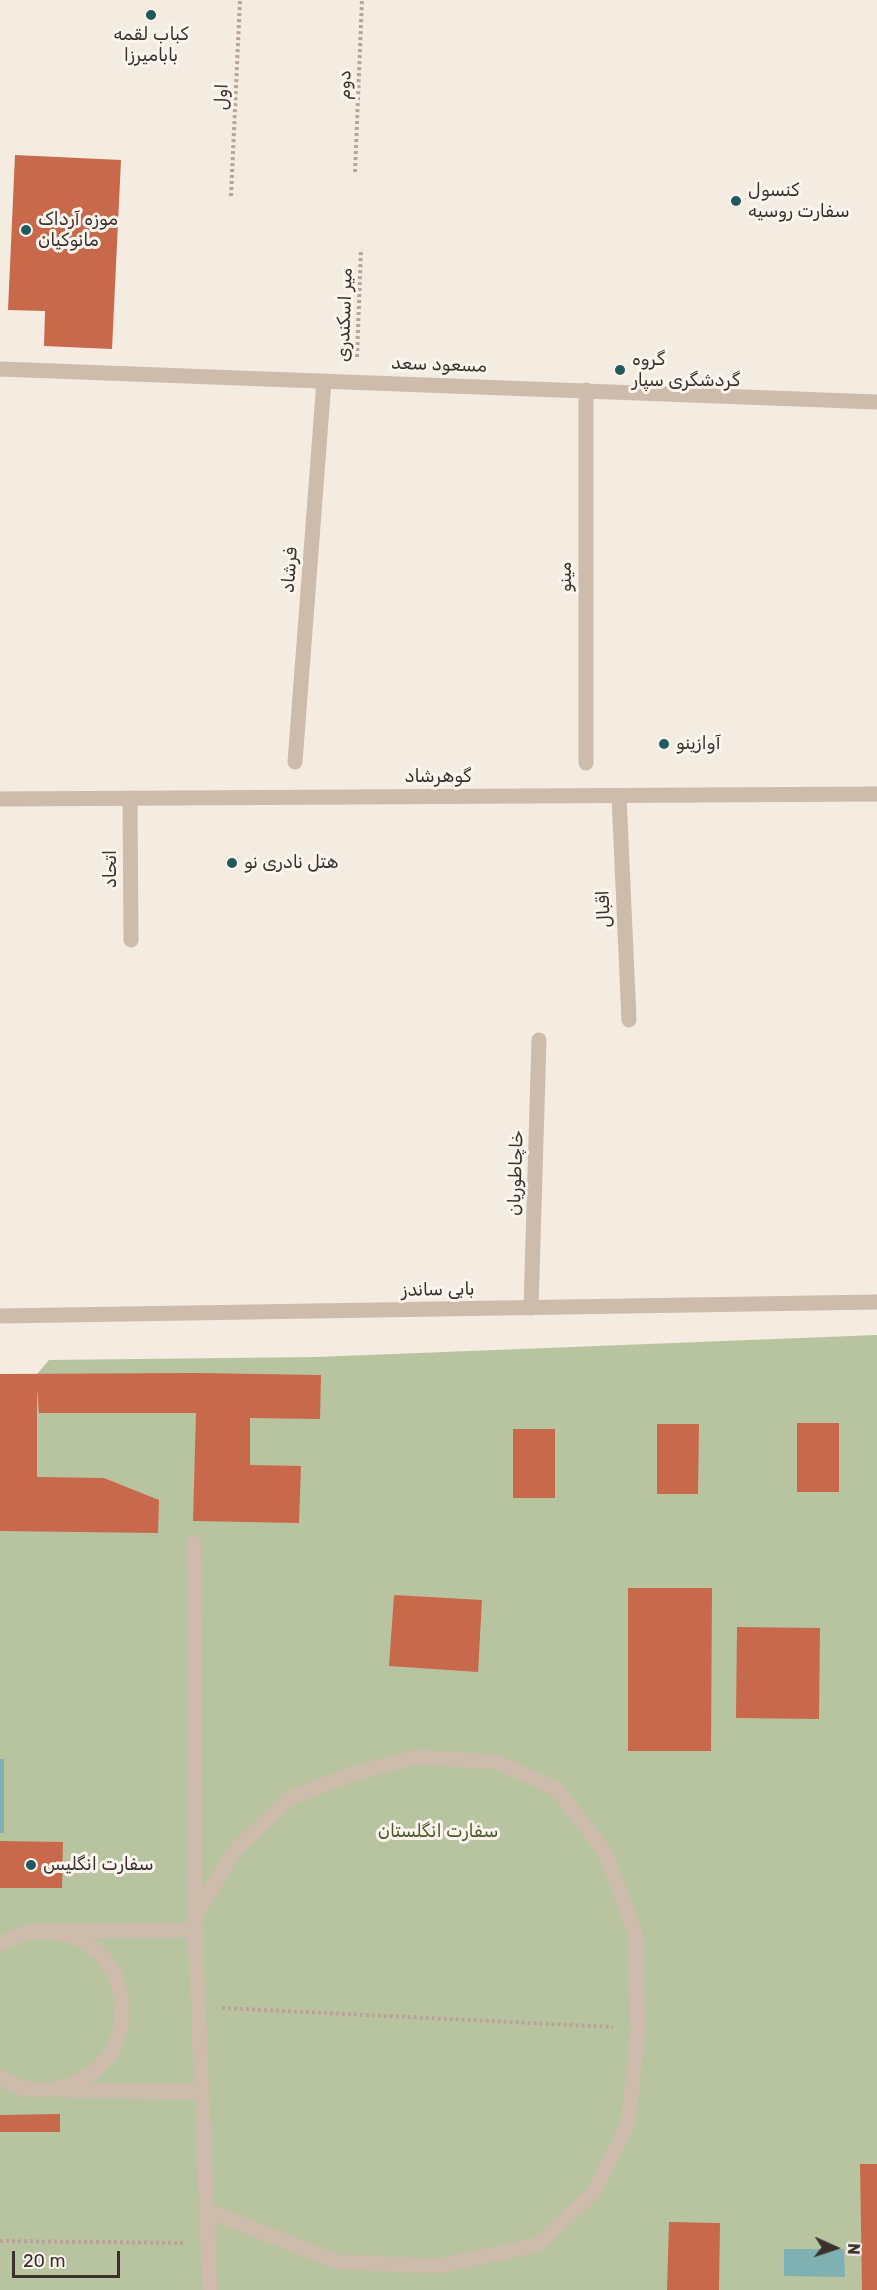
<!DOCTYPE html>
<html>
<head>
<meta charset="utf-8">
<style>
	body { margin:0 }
	#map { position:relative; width:877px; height:2290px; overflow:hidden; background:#f4ebe1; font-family:Rubik,sans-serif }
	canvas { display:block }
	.north { position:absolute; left:805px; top:2218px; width:60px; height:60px; -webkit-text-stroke:4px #fbf5ee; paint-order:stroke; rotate:93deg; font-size:16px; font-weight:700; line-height:24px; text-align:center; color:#3b302b }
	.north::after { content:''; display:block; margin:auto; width:21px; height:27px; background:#3b302b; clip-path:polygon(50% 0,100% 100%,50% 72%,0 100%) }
	.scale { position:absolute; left:12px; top:2251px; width:108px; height:27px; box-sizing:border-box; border:3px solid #3b302b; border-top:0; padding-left:8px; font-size:18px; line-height:21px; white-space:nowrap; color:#3b302b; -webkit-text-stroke:4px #fbf5ee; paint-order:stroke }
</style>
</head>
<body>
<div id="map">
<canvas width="877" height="2290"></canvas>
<div class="north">N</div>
<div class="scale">20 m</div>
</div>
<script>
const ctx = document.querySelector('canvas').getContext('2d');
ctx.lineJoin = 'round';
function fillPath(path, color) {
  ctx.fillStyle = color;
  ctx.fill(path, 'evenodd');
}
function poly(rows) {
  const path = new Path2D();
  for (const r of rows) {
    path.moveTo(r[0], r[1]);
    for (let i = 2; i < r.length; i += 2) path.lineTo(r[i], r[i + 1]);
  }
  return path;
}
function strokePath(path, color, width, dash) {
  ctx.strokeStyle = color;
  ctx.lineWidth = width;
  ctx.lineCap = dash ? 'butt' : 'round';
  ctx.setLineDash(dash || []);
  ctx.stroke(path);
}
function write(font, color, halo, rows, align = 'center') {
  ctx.font = font + ' Rubik,"Noto Naskh Arabic",sans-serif';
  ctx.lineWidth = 6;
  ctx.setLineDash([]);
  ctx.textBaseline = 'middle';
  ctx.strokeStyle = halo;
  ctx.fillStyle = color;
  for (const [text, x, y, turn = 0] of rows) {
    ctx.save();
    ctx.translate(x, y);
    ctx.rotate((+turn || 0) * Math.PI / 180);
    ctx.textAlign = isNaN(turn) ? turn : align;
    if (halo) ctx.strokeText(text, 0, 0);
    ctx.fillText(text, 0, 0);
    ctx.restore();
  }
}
const green = poly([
	[877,1335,877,2290,0,2290,0,1374,37,1374,49,1360,317,1357]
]);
const water = poly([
	[0,1759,4,1759,4,1833,0,1833],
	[784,2249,844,2249,845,2277,784,2276]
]);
const building = poly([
	[15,155,121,160,112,349,44,346,45,311,8,310],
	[196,1373,321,1375,320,1419,250,1418,250,1465,301,1466,299,1523,193,1521,196,1413,39,1413,37,1388,37,1477,104,1478,159,1500,158,1533,0,1531,0,1374],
	[797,1423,839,1423,839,1492,797,1492],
	[657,1424,699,1424,698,1494,657,1494],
	[513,1429,555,1429,555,1498,513,1498],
	[628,1588,712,1588,711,1751,628,1751],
	[394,1595,482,1600,478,1672,389,1666],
	[737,1627,820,1628,819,1719,736,1718],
	[0,1841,63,1842,62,1888,0,1888],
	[60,2114,60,2132,0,2132,0,2115],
	[860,2164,877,2164,877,2290,862,2290],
	[669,2222,720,2223,719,2290,667,2290]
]);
const path = poly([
	[355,172,362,0],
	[231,196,240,0],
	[357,357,361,249],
	[222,2008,613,2027],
	[0,2241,184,2243]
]);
const service = poly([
	[619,796,629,1020],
	[130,798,131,940],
	[531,1308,539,1040],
	[194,1543,195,1930,210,2290],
	[196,1914,236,1849,290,1798,349,1775,416,1757,497,1762,557,1789,606,1854,635,1933,638,2029,628,2124,593,2193,537,2245,438,2266,337,2262,208,2211],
	[66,1931,195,1930],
	[0,1944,26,1932,53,1931,78,1938,100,1953,115,1975,122,2000,121,2027,112,2052,95,2071,72,2085,47,2090,21,2088,0,2077],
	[64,2090,202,2092]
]);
const minor = poly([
	[0,369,877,402],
	[586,390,586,763],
	[295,762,324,381],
	[0,799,877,794],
	[0,1316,877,1302]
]);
const markers = [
	[151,15,6,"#1f5a5e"],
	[736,201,6,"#1f5a5e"],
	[26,230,6,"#1f5a5e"],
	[620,370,6,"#1f5a5e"],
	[664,744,6,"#1f5a5e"],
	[232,863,6,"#1f5a5e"],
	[31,1865,6,"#1f5a5e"]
];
const poiNames = [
	["کباب لقمه",151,35,"center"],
	["بابامیرزا",151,56,"center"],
	["کنسول",748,191],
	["سفارت روسیه",748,212],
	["موزه آرداک",38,220],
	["مانوکیان",38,241],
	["گروه",632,360],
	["گردشگری سپار",632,381],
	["آوازینو",676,744],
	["هتل نادری نو",244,863],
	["سفارت انگلیس",43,1865]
];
const streetNames = [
	["دوم",345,85,-88],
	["اول",222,97,-88],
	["میر اسکندری",345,315,-88],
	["مسعود سعد",439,365,2],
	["فرشاد",290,570,-86],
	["مینو",566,577,-90],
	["گوهرشاد",438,777],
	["اتحاد",111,869,-90],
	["اقبال",604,909,-93],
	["خاچاطوریان",516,1173,-88],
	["بابی ساندز",438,1290,-1]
];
const parkNames = [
	["سفارت انگلستان",438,1832]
];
fillPath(green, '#b8c4a0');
fillPath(water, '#7fb0b2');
fillPath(building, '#c8694b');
strokePath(path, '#b9a596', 4, [3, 3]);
strokePath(service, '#cdbbac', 15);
strokePath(minor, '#cdbbac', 15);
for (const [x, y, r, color] of markers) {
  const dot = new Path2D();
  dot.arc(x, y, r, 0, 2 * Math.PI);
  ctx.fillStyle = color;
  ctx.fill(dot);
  strokePath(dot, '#fbf5ee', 2);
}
write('18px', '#3b302b', '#fbf5ee', poiNames, 'left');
write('18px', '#3b302b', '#fbf5ee', streetNames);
write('18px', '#4a5a2e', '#fbf5ee', parkNames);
</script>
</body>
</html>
